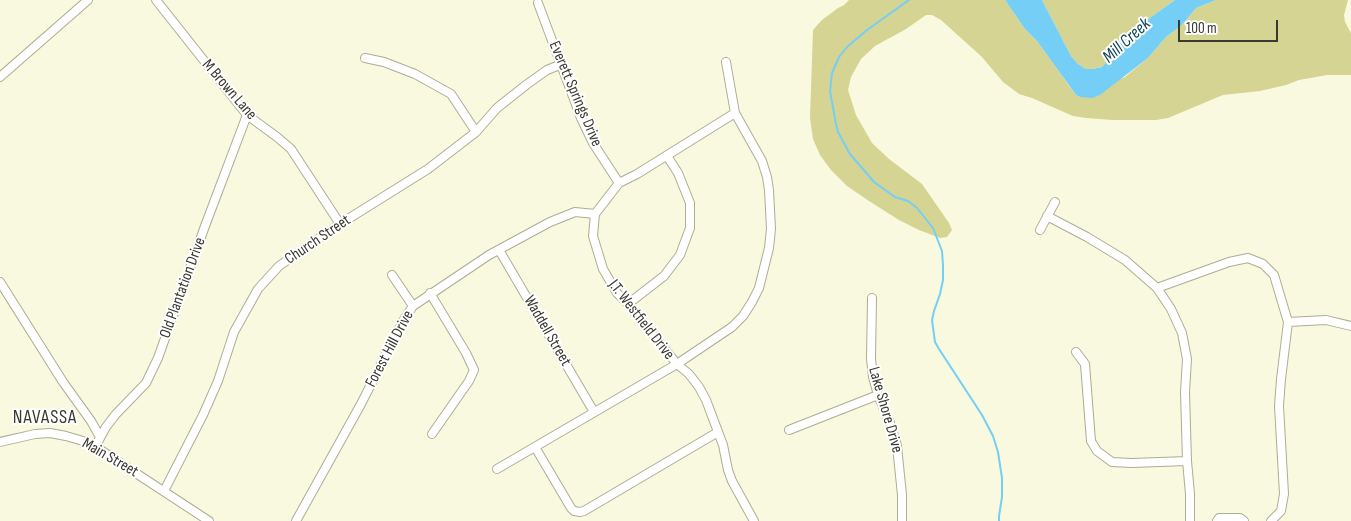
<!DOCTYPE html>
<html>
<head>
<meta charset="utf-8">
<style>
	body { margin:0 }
	#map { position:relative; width:1351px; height:521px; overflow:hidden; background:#f8f9de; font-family:"Sofia Sans Condensed",sans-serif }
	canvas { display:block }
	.scale { position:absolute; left:1178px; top:20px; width:100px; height:22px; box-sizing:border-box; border:2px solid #39392f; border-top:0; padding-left:6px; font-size:15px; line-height:18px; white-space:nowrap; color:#39392f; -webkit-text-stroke:4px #fff; paint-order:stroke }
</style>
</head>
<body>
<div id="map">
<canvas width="1351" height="521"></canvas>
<div class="scale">100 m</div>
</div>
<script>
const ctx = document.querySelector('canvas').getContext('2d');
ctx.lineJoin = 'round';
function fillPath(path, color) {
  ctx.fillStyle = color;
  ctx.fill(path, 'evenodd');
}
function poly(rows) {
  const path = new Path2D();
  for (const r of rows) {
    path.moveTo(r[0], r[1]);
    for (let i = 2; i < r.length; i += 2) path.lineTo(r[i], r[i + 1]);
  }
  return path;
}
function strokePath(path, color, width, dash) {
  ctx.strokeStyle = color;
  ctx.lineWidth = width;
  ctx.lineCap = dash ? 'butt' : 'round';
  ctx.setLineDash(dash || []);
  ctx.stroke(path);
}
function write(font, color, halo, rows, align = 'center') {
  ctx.font = font + ' "Sofia Sans Condensed",sans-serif';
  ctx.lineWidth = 4;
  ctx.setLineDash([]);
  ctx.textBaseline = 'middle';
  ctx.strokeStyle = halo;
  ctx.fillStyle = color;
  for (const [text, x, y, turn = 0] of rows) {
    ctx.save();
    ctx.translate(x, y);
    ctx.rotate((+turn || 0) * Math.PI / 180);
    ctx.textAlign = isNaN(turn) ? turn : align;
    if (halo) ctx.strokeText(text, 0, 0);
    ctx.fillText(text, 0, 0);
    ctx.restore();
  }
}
const green = poly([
	[849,0,1005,0,1025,29,1037,41,1060,73,1069,86,1076,95,1080,97,1125,77,1148,58,1166,37,1182,25,1196,8,1216,0,1348,0,1344,15,1345,22,1351,33,1351,75,1327,75,1299,80,1286,85,1260,91,1223,95,1168,118,1156,120,1113,120,1086,118,1073,116,1032,98,1019,94,1003,82,982,57,941,20,932,15,926,15,906,29,875,46,861,59,851,77,848,90,856,115,872,143,889,159,922,184,949,223,952,230,947,237,940,238,919,230,899,220,869,201,847,186,831,170,820,155,813,139,810,118,813,30,822,20,838,8,844,5],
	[1042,0,1175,0,1133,30,1121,41,1110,58,1102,67,1092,69,1086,69,1078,64,1071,56]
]);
const water = poly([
	[1005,0,1042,0,1071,56,1078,64,1086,69,1092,69,1102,67,1110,58,1121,41,1133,30,1175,0,1216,0,1196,8,1182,25,1166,37,1148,58,1100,95,1092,98,1080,97,1076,95,1037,41,1025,29]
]);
const stream = poly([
	[909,0,867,30,847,47,839,57,832,73,830,91,836,124,838,132,850,154,874,182,895,197,908,201,917,208,933,228,942,251,943,265,943,280,940,294,934,311,932,320,935,342,939,349,982,415,993,436,998,452,1002,478,1002,497,999,516,999,521]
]);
const minor = poly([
	[156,0,247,115,277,137,291,149,340,224],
	[538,3,581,118,593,143,619,183],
	[365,58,384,62,415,74,451,94,476,132],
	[0,77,88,0],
	[735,113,637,174,619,183,595,214,593,236,603,269,617,293,628,304,677,364,689,374,699,387,706,400,723,445,728,470,732,481,754,521],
	[1047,216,1087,237,1125,260,1157,288,1171,309,1182,333,1187,359,1185,392,1187,461,1190,494,1190,521],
	[1040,230,1055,202],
	[499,250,594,412],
	[392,275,413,306],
	[0,282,63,382,91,421,100,437],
	[1157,288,1229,262,1248,258,1263,264,1274,275,1288,322,1281,379,1279,406,1284,494,1281,511,1271,521],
	[430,293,466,353,474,370,469,381,432,434],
	[872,298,871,359,873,377,878,395,890,423,897,446,902,495,902,521],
	[628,304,664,276,680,255,690,228,690,203,678,173,667,156],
	[1288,322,1326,320,1351,326],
	[1076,352,1085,364,1091,441,1097,451,1112,462,1132,463,1187,461],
	[789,430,878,395],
	[0,442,35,434,50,433,66,436,83,441,99,449,209,521],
	[95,447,106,427,116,414,146,383,158,358,205,226,247,115],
	[535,447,571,508,574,511,580,512,584,511,718,432],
	[497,469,677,364,732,327,743,316,752,302,759,288,769,248,771,229,769,190,767,177,762,161,735,113,726,62],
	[164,491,203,415,218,381,234,332,258,289,279,266,340,224,428,169,476,132,497,108,526,85,547,70,562,64],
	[296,521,361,404,403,321,413,306,489,255,550,222,575,212,595,214],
	[1217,521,1219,518,1240,518,1244,521]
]);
const streetNames = [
	["M Brown Lane",229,90,49],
	["Everett Springs Drive",575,94,67],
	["Church Street",318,240,-34],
	["Old Plantation Drive",183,288,-70],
	["J.T. Westfield Drive",641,320,52],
	["Waddell Street",547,331,60],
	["Forest Hill Drive",390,349,-62],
	["Lake Shore Drive",885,410,74],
	["Main Street",110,458,30]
];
const waterNames = [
	["Mill Creek",1127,41,-42]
];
const quarterNames = [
	["NAVASSA",45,418]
];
fillPath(green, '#d5d492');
fillPath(water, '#75cef5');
strokePath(stream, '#75cef5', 2);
strokePath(minor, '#adad94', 10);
strokePath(minor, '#fff', 8);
write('16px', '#39392f', '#fff', streetNames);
write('italic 18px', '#114559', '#fff', waterNames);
ctx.letterSpacing = '1px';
write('19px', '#39392f', '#fff', quarterNames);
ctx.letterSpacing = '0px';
</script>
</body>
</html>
